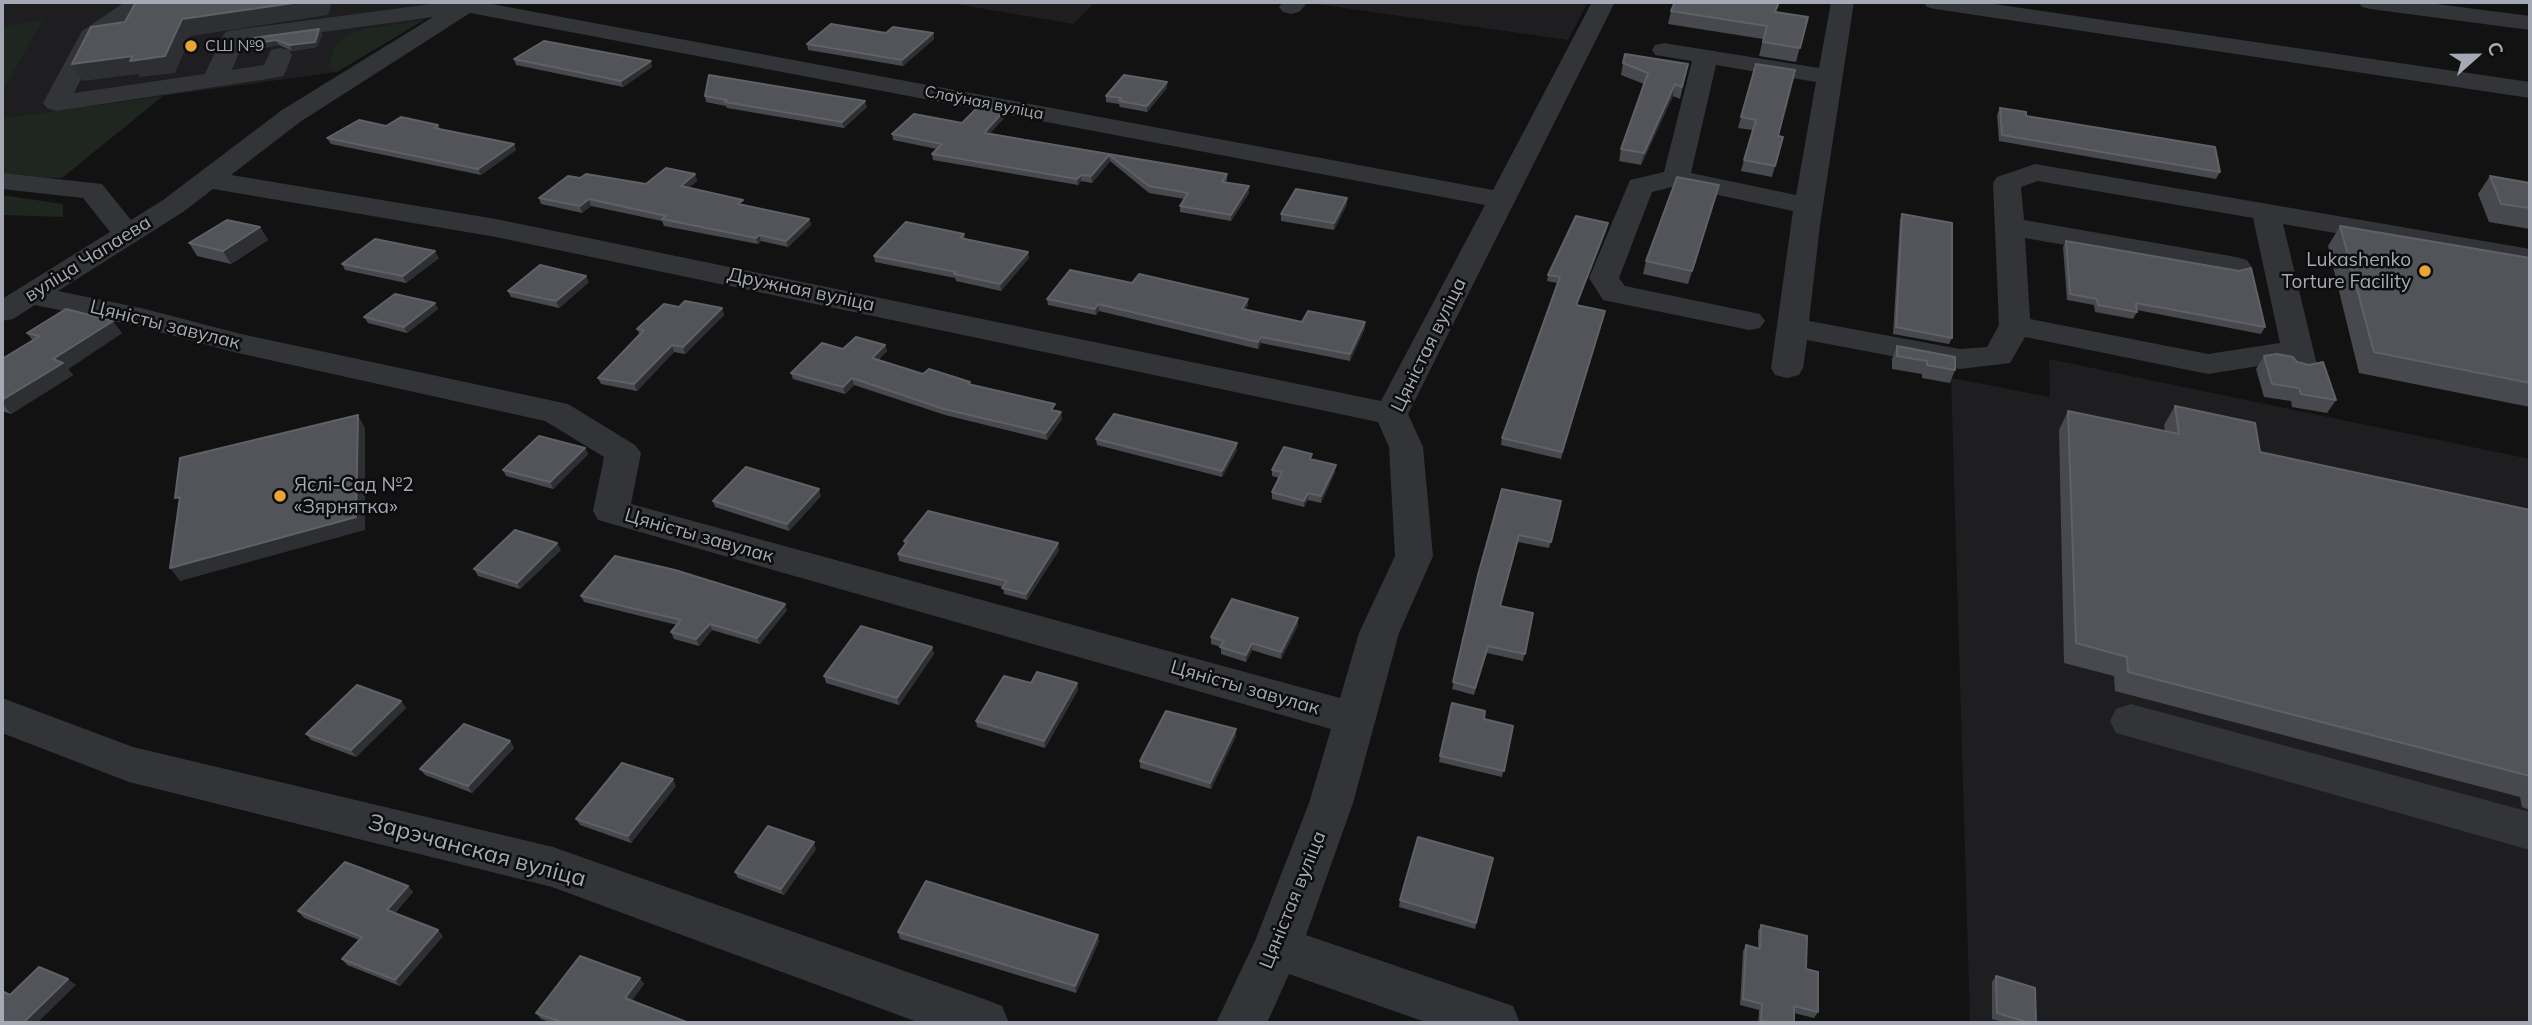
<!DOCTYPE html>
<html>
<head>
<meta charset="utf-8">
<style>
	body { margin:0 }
	#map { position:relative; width:2532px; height:1025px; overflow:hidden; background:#121213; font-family:Mulish,sans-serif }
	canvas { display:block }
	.frame { position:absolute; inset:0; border:4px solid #a4a9b3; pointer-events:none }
	.north { position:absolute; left:2441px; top:21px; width:70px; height:70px; -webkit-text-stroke:5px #0d0d0e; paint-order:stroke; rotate:69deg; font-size:19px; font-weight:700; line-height:28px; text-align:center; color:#a4a9b3 }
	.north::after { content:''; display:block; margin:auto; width:24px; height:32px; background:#a4a9b3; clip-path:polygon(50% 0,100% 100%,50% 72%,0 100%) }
</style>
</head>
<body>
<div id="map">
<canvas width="2532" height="1025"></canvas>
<div class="frame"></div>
<div class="north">С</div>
</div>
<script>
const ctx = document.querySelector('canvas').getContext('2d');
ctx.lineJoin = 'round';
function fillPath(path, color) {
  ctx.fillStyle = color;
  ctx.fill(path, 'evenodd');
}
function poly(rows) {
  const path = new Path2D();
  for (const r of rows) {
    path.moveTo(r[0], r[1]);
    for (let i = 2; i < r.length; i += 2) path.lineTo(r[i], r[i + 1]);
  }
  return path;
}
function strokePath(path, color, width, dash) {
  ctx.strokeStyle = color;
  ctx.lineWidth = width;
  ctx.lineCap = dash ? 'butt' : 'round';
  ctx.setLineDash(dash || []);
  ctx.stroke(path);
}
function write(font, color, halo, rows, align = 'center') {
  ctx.font = font + ' Mulish,sans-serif';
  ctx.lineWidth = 5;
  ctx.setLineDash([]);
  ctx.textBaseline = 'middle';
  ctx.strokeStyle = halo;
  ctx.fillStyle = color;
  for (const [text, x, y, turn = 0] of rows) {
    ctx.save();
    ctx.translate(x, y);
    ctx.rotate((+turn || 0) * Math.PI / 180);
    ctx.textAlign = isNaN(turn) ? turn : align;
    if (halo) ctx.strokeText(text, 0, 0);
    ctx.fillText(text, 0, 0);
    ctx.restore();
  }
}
const built = poly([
	[2,2,453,2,337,72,2,118],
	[944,2,1095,2,1073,24],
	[1302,2,1588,2,1568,40],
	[2049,359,2530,459,2530,1023,1970,1023,1951,378,2050,397]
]);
const green = poly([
	[43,20,3,90,2,90,2,26],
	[424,20,337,72,328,67,335,47,346,35,365,29],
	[163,96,62,178,2,177,2,118],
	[2,195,63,204,63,217,2,215]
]);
const minor = poly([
	[125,2,152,2,100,40,74,93,205,74,222,37,226,32,234,30,447,2,481,2,1493,190,1592,2,1615,2,1408,414,1423,447,1433,556,1399,633,1353,803,1306,935,1513,1006,1520,1023,1428,1023,1289,974,1267,1023,1216,1023,1255,941,1309,803,1331,729,598,520,593,511,604,457,545,421,238,353,137,326,35,305,13,319,2,321,2,299,110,232,83,198,2,189,2,173,102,184,131,220,163,200,282,110,433,17,243,43,232,70,264,65,271,50,280,48,289,50,292,55,286,71,283,76,274,78,56,111,47,108,43,103,82,31,125,2],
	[470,13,1485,205,1381,401,496,219,231,175,300,122,470,13],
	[213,189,496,237,1378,422,1389,447,1395,556,1359,633,1340,698,631,504,641,453,635,445,568,404,241,334,141,308,58,291,183,212,213,189],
	[1283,2,1308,2,1299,12,1291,14,1283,12,1279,7,1283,2],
	[1831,2,1854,2,1820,225,1809,321,1960,349,1987,347,1999,325,1993,183,1997,177,2035,164,2530,249,2530,267,2283,224,2317,365,2313,372,2301,375,2289,372,2284,362,2208,374,2025,337,2010,363,1960,369,1807,340,1803,368,1799,375,1787,378,1775,375,1771,368,1793,211,1676,186,1652,192,1619,278,1625,286,1760,314,1765,321,1760,328,1749,330,1603,300,1589,278,1630,180,1664,172,1692,61,1655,55,1652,50,1655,45,1664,43,1819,68,1831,2],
	[1716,65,1816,82,1796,195,1691,173,1716,65],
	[2038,181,2253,218,2280,343,2208,354,2030,319,2025,238,2236,275,2247,272,2251,266,2247,260,2236,257,2024,220,2021,187,2038,181],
	[1923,2,1980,2,2530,82,2530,98,1935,9,1927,7,1923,2],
	[2358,2,2421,2,2530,16,2530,30,2370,9,2362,7,2358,2],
	[2,698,133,747,553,847,984,999,1002,1006,1009,1023,920,1023,552,887,129,782,2,733,2,698],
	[2131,704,2530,812,2530,850,2116,733,2110,721,2116,709,2131,704]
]);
const wall = poly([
	[1671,11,1776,12,1808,17,1796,62,1759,56,1763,39,1668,24],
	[319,29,322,35,317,47,292,51,279,45,254,50,251,44],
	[886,33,933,33,934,39,903,66,808,50,807,44],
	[514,59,652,67,623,87,516,65],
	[1623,63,1688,64,1680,99,1673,96,1641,165,1619,161,1621,149,1644,84,1621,75],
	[1756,64,1778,136,1783,137,1772,177,1741,171,1752,130,1738,128],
	[1167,88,1147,112,1120,107,1119,104,1106,102,1106,96],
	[705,96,867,107,844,128,727,108,726,106,706,102],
	[2000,108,2026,116,2220,172,2216,179,1999,141,1997,115],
	[1005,117,990,133,1227,174,1227,180,1226,182,1249,186,1249,193,1231,221,1180,212,1180,206,1185,199,1149,193,1110,161,1092,183,1081,181,1078,185,933,160,932,154,937,149,893,140,892,134],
	[438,125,440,129,514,144,516,150,481,175,331,144,327,138,386,126],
	[695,174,697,181,688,188,745,206,809,219,811,225,788,247,761,241,758,244,664,226,662,221,591,206,582,213,541,204,539,198,580,178,646,184],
	[2490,176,2530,183,2530,229,2489,222,2478,194],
	[1719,185,1688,284,1643,274,1646,261],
	[1347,204,1334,230,1281,221,1281,214],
	[1902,214,1952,338,1949,344,1893,334,1900,220],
	[2340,226,2530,258,2530,407,2359,373,2328,246],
	[260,227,268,240,231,264,197,256,189,243],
	[1607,229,1577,305,1603,317,1561,459,1501,445,1502,438,1557,283,1547,281,1548,275],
	[964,234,965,239,1029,258,1001,291,956,281,955,278,875,262,874,256],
	[2066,241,2265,327,2261,334,2137,310,2137,312,2133,319,2095,312,2094,305,2067,300,2063,247],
	[439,258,406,283,345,270,342,264],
	[589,282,559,308,511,297,508,291],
	[1132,283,1248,299,1248,305,1246,309,1302,322,1365,328,1350,361,1261,343,1258,349,1099,311,1096,315,1048,305,1047,299],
	[679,307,722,308,724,315,685,354,674,352,637,391,601,384,598,378,640,335,637,329],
	[438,309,407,333,368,323,364,317],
	[27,333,122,333,68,369,73,375,11,414,2,411,2,359,33,341],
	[885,345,887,351,878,360,923,374,970,384,1056,411,1062,419,1047,440,945,415,854,385,845,394,793,379,791,373,843,349],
	[1897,346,1955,370,1950,383,1922,378,1922,374,1892,369,1892,359],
	[2264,356,2309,365,2336,400,2327,413,2292,407,2291,401,2264,397,2256,369],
	[2175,406,2260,452,2530,510,2530,810,2522,807,2520,797,2115,691,2114,676,2064,663,2059,430,2068,411,2165,431,2164,425],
	[1096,439,1237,443,1237,450,1222,477,1097,445],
	[585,448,588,454,553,489,506,476,503,470],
	[1312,460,1335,472,1321,503,1308,500,1304,507,1272,499,1272,492,1279,478,1272,476,1272,470],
	[1502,489,1561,501,1549,548,1518,542,1500,606,1533,613,1523,661,1487,653,1474,695,1452,689],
	[821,496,789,531,715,507,713,501],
	[904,541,1059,550,1027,600,1004,594,1003,587,899,561,898,554,905,545],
	[561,550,520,589,478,576,474,569],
	[581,596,787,610,760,644,712,630,699,646,674,639,671,632,677,625,584,602],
	[1298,618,1298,625,1281,659,1252,650,1246,662,1221,654,1221,647,1211,644,1211,637],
	[932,647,934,654,899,705,826,683,824,676],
	[1031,683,1077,683,1078,690,1045,748,977,727,976,721],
	[401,701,406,708,356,757,311,740,306,734],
	[1484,719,1513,726,1502,777,1439,762,1440,756],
	[1236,736,1211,789,1140,768,1140,761],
	[510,741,514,748,472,793,425,775,420,769],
	[676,786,631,843,580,825,576,819],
	[816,849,784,895,738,878,735,872],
	[1493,858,1475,929,1399,907,1400,900],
	[408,886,413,892,395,913,443,936,400,986,347,965,342,959,359,940,304,918,298,911],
	[1761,925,1806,969,1818,1012,1814,1018,1794,1013,1794,1023,1758,1023,1759,1010,1740,1005,1743,951,1746,945,1758,948,1758,931],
	[898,932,1099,941,1076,993,900,939],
	[1996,976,2036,1023,2007,1023,1992,1019,1992,982],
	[644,984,631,1001,689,1023,553,1023,541,1019,536,1013]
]);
const shadedWall = poly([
	[300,2,332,2,328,15,191,36,175,73,140,77,138,74,83,81,72,64,133,56,182,19],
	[319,29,322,35,317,47,292,51,290,45],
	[933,33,934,39,903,66,902,60],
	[276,40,279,45,254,50,251,44],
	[651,61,652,67,623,87,621,81],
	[1167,82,1167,88,1147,112,1147,106],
	[1675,84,1673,96,1641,165,1644,153],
	[865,101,867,107,844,128,842,122],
	[1004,111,1005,117,985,139,984,133],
	[514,144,516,150,481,175,478,169],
	[1109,155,1110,161,1092,183,1091,176],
	[695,174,697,181,683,192,681,186],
	[1081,175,1081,181,1078,185,1077,179],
	[1719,185,1716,197,1688,284,1692,271],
	[1249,186,1249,193,1231,221,1231,215],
	[1347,198,1347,204,1334,230,1334,223],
	[589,199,591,206,582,213,580,206],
	[809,219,811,225,788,247,786,241],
	[1608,223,1607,229,1575,311,1576,305],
	[260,227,268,240,231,264,223,251],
	[759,235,761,241,758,244,756,238],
	[435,251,439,258,406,283,403,276],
	[1028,252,1029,258,1001,291,1000,284],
	[586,276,589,282,559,308,556,301],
	[1248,299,1248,305,1242,315,1242,309],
	[435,303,438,309,407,333,404,327],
	[1098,304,1099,311,1096,315,1095,309],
	[722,308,724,315,685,354,683,347],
	[1605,311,1603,317,1561,459,1562,452],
	[113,321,122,333,68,369,73,375,11,414,2,403,2,400,53,359],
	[1365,322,1365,328,1350,361,1350,354],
	[1261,337,1261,343,1258,349,1258,342],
	[672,345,674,352,637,391,634,384],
	[885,345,887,351,874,364,872,358],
	[852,378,854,385,845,394,843,387],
	[1061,412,1062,419,1047,440,1046,433],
	[358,415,365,428,365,530,180,581,170,568],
	[1237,443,1237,450,1222,477,1222,471],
	[585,448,588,454,553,489,550,482],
	[1336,465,1335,472,1321,503,1321,496],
	[819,489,821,496,789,531,787,524],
	[1308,493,1308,500,1304,507,1304,501],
	[557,543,561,550,520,589,517,583],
	[1058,543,1059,550,1027,600,1026,594],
	[785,604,787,610,760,644,757,638],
	[1298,618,1298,625,1281,659,1281,652],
	[710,624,712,630,699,646,696,639],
	[1252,643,1252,650,1246,662,1246,655],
	[932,647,934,654,899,705,897,698],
	[1077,683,1078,690,1045,748,1044,741],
	[401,701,406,708,356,757,351,750],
	[1236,729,1236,736,1211,789,1210,783],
	[510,741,514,748,472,793,468,786],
	[673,779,676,786,631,843,628,836],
	[814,842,816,849,784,895,781,889],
	[408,886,413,892,392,916,387,910],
	[438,930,443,936,400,986,395,980],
	[1098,935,1099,941,1076,993,1075,986],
	[640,978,644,984,629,1005,625,998],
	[68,979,76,985,37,1023,23,1023]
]);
const building = poly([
	[136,2,300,2,182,19,165,56,130,61,133,56,72,64,91,27,125,22,136,2],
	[1675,2,1779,2,1775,12,1808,17,1800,48,1763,42,1767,26,1671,11,1675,2],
	[831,24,886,33,893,27,933,33,902,60,807,44,831,24],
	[319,29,315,42,290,45,276,40,251,44,253,38,319,29],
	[544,41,651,61,621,81,514,59,544,41],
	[1625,54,1688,64,1682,87,1675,84,1644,153,1621,149,1648,73,1623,63,1625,54],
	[1756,64,1795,70,1778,136,1783,137,1775,166,1744,160,1756,120,1741,117,1756,64],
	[709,75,865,101,842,122,725,102,727,100,705,96,709,75],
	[1124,75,1167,82,1147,106,1119,101,1122,98,1106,96,1124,75],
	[979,106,1004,111,984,133,1227,174,1222,182,1249,186,1231,215,1180,206,1188,193,1149,186,1109,155,1091,176,1081,175,1077,179,932,154,942,144,892,134,914,114,962,123,979,106],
	[2000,108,2026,112,2026,116,2215,147,2220,172,2002,135,2000,108],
	[401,117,438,125,434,128,514,144,478,169,327,138,359,120,386,126,401,117],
	[666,168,695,174,681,186,743,200,738,204,809,219,786,241,759,235,756,238,662,219,666,216,589,199,580,206,539,198,568,176,580,178,586,174,646,184,666,168],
	[2490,176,2530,183,2530,208,2501,204,2490,176],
	[1677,177,1719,185,1692,271,1646,261,1677,177],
	[1296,189,1347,198,1334,223,1281,214,1296,189],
	[1902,214,1952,223,1952,338,1896,327,1902,214],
	[1576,216,1608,223,1576,305,1605,311,1562,452,1502,438,1560,277,1548,275,1576,216],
	[227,220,260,227,223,251,189,243,227,220],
	[906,222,964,234,960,238,1028,252,1000,284,954,274,956,272,874,256,906,222],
	[2340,226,2530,258,2530,383,2374,352,2340,226],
	[375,239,435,251,403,276,342,264,375,239],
	[2066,241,2239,271,2251,268,2265,327,2136,303,2137,312,2098,305,2097,299,2070,294,2066,241],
	[540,265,586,276,556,301,508,291,540,265],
	[1070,270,1132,283,1139,274,1248,299,1242,309,1302,322,1308,311,1365,322,1350,354,1261,337,1258,342,1098,304,1095,309,1047,299,1070,270],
	[395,294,435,303,404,327,364,317,395,294],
	[685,301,722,308,683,347,672,345,634,384,598,378,644,330,637,329,664,304,679,307,685,301],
	[66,309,113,321,53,359,63,363,2,400,2,359,40,336,27,333,66,309],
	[856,337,885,345,872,358,923,374,929,369,970,382,968,384,1055,404,1051,410,1061,412,1046,433,944,409,852,378,843,387,791,373,822,343,843,349,856,337],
	[1897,346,1955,357,1955,370,1927,365,1927,361,1897,356,1897,346],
	[2277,354,2293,357,2297,362,2309,365,2323,362,2336,400,2301,394,2299,388,2272,384,2264,356,2277,354],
	[2175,406,2255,423,2260,452,2530,510,2530,776,2128,672,2127,657,2076,643,2068,411,2179,434,2175,406],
	[1114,414,1237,443,1222,471,1096,439,1114,414],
	[358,415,356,517,170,568,180,497,175,498,180,458,358,415],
	[539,436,585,448,550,482,503,470,539,436],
	[1284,447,1312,454,1310,459,1336,465,1321,496,1308,493,1304,501,1272,492,1282,472,1272,470,1284,447],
	[746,467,819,489,787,524,713,501,746,467],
	[1502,489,1561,501,1551,542,1519,535,1500,606,1533,613,1525,654,1488,646,1475,688,1453,682,1478,575,1502,489],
	[928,511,1058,543,1026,594,1002,588,1007,581,898,554,907,542,904,541,928,511],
	[515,530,557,543,517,583,474,569,515,530],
	[615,556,675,570,785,604,757,638,710,624,696,639,671,632,681,620,581,596,615,556],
	[1232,599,1298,618,1281,652,1252,643,1246,655,1220,647,1224,641,1211,637,1232,599],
	[861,626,932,647,897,698,824,676,861,626],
	[1037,672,1077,683,1044,741,976,721,1004,676,1031,683,1037,672],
	[357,685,401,701,351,750,306,734,357,685],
	[1452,703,1485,711,1484,719,1513,726,1504,771,1440,756,1452,703],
	[1166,711,1236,729,1210,783,1140,761,1166,711],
	[464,724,510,741,468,786,420,769,464,724],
	[622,763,673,779,628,836,576,819,622,763],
	[768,826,814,842,781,889,735,872,768,826],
	[1418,837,1493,858,1476,923,1400,900,1418,837],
	[345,862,408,886,387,910,438,930,395,980,342,959,362,937,298,911,345,862],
	[926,881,1098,935,1075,986,898,932,926,881],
	[1761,925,1807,936,1806,969,1818,972,1818,1012,1794,1006,1794,1023,1772,1023,1761,1020,1762,1004,1743,999,1746,945,1760,949,1761,925],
	[580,956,640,978,625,998,689,1023,564,1023,536,1013,580,956],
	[39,967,68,979,23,1023,2,1023,2,991,10,995,39,967],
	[1996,976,2035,988,2036,1023,2030,1023,1997,1013,1996,976]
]);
const markers = [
	[191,46,7,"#e8a735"],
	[2425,271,7,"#e8a735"],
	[280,496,7,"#e8a735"]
];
const farPoinames = [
	["СШ №9",205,46]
];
const farStreetnames = [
	["Слаўная вуліца",984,103,11]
];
const streetNames = [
	["вуліца Чапаева",88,259,-32],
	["Дружная вуліца",801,290,12],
	["Цяністы завулак",165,325,14],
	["Цяністая вуліца",1429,345,-64],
	["Цяністы завулак",699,536,16],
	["Цяністы завулак",1245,688,16],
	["Цяністая вуліца",1293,900,-68]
];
const poiNames = [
	["Lukashenko",2411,260],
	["Torture Facility",2411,282],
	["Яслі-Сад №2",294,485,"left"],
	["«Зярнятка»",294,507,"left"]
];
const nearStreetnames = [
	["Зарэчанская вуліца",477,851,15]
];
fillPath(built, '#1e1e20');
fillPath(green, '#1e261f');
fillPath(minor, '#333438');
fillPath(wall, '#48494e');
fillPath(shadedWall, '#2e2f32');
fillPath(building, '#525459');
strokePath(building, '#5f6167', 2);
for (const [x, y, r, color] of markers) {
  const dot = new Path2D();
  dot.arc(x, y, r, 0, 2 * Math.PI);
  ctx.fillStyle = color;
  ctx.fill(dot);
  strokePath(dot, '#0d0d0e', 2.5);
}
write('16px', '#a4a9b3', '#0d0d0e', farPoinames, 'left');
write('16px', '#a4a9b3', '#0d0d0e', farStreetnames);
write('19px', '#a4a9b3', '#0d0d0e', streetNames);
write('19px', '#a4a9b3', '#0d0d0e', poiNames, 'right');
write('23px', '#a4a9b3', '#0d0d0e', nearStreetnames);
</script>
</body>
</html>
